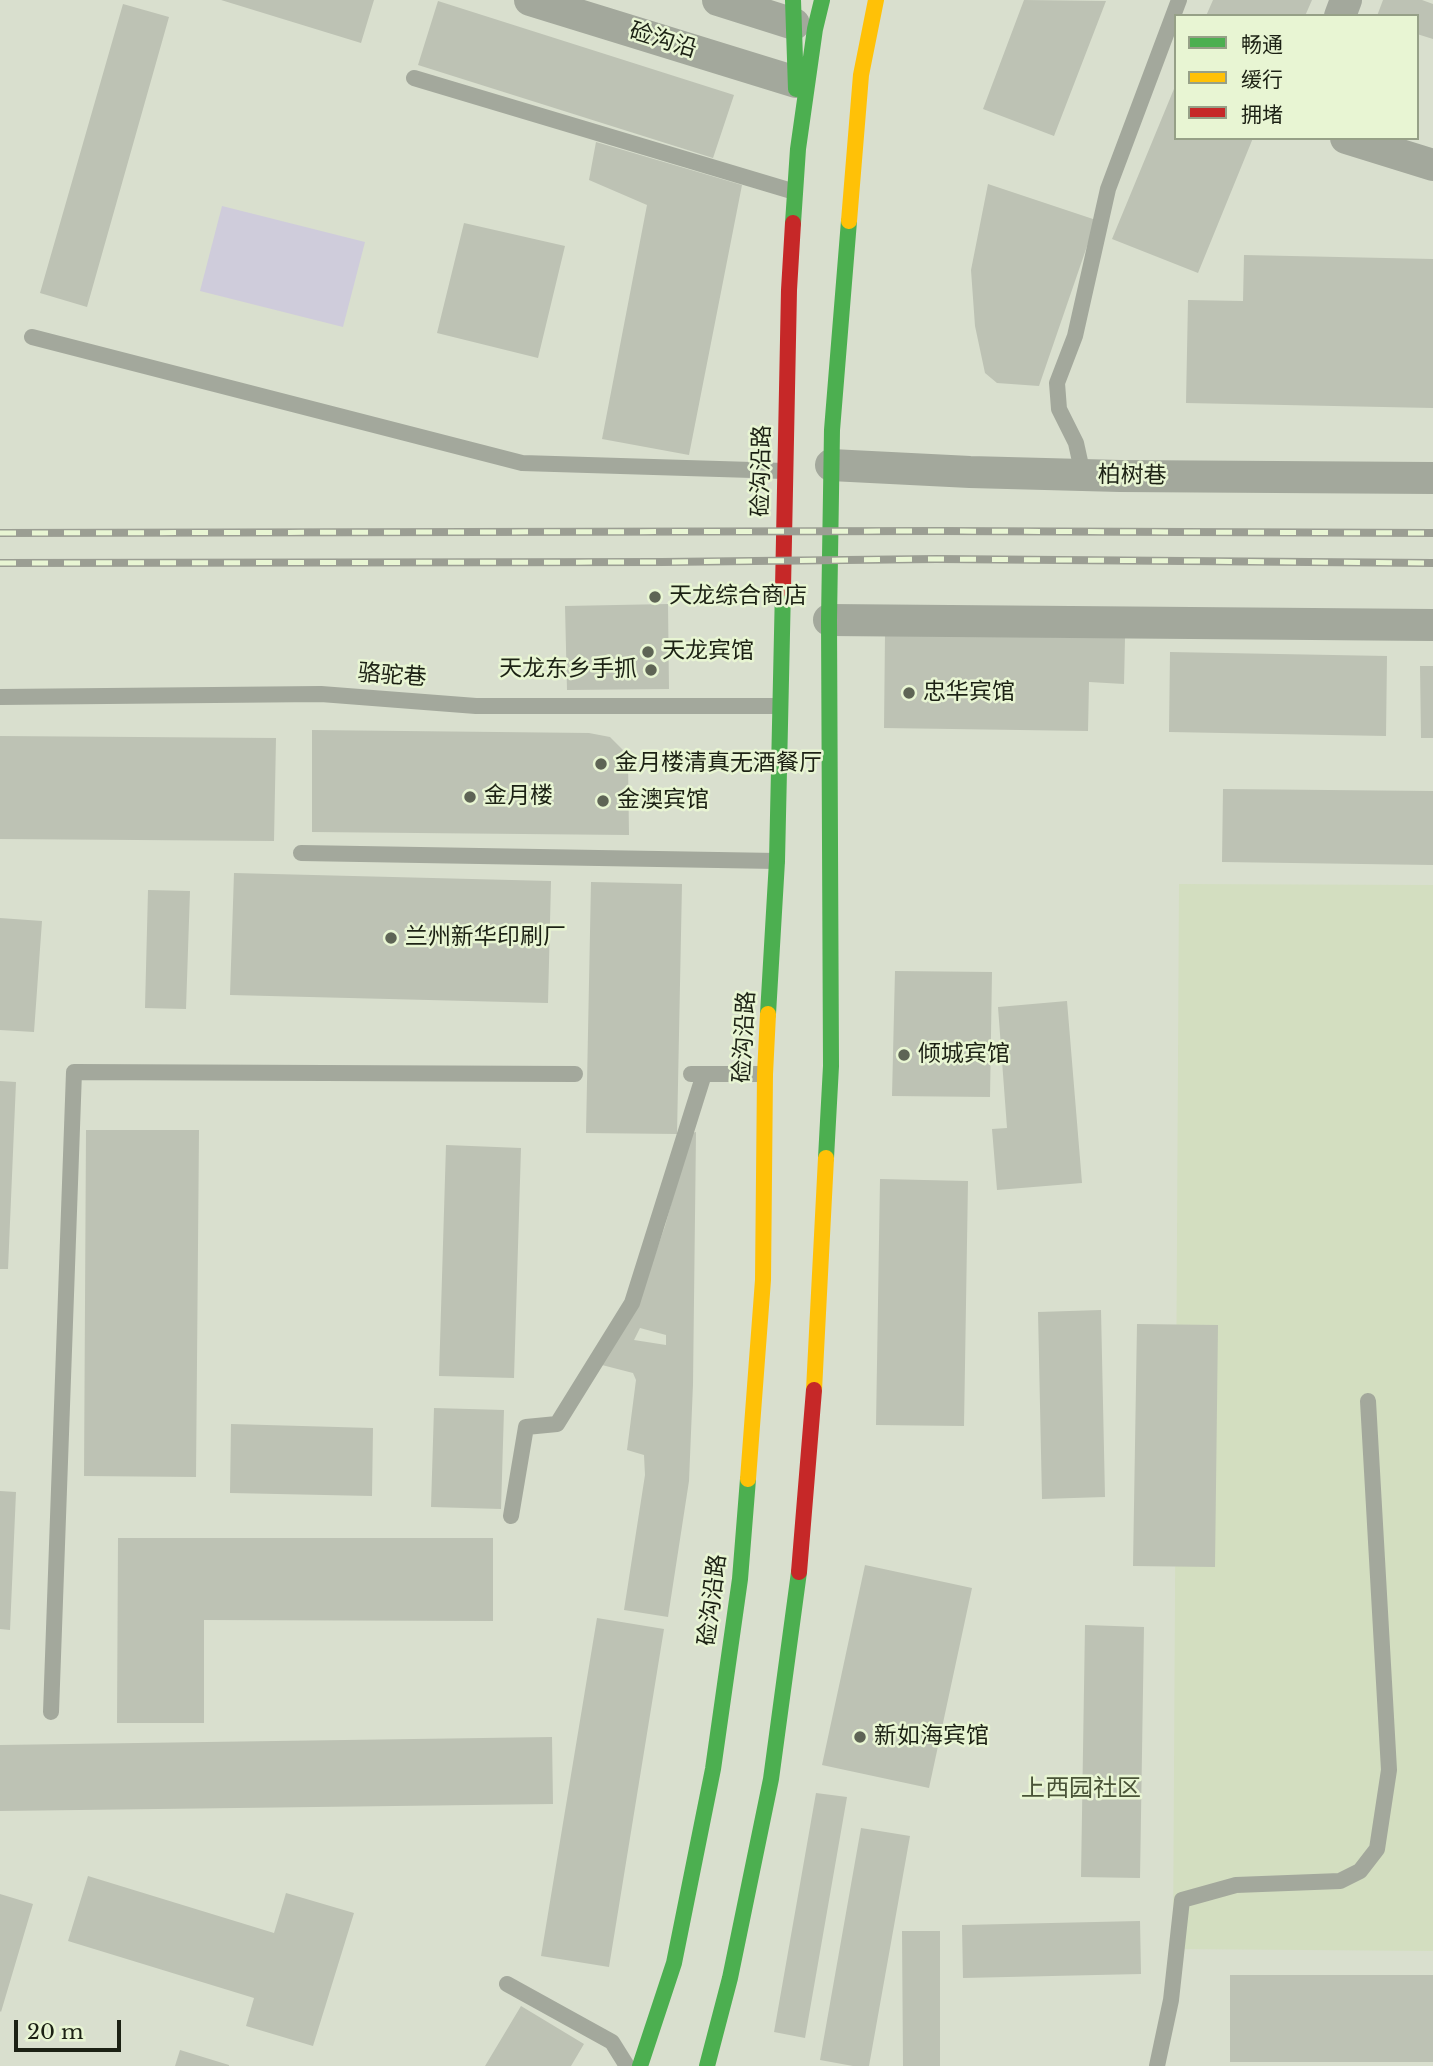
<!DOCTYPE html>
<html>
<head>
<meta charset="utf-8">
<style>
	body { margin:0 }
	#map { position:relative; width:1433px; height:2066px; overflow:hidden; background:#d9dfce; font-family:"Libre Baskerville","Noto Sans SC",serif }
	canvas { display:block }
	.legend { position:absolute; left:1174px; top:14px; width:245px; height:126px; box-sizing:border-box; background:#e8f5d3; border:2px solid #96a087; margin:0; padding:9px 12px; list-style:none; font-size:21px; color:#1c2114 }
	.legend li { display:flex; align-items:center; gap:14px; height:35px }
	.legend b { width:35px; border:2px solid #96a087 }
	.scale { position:absolute; left:14px; top:2020px; width:107px; height:32px; box-sizing:border-box; border:4px solid #1c2114; border-top:0; padding-left:9px; font-size:21px; line-height:24px; white-space:nowrap; color:#1c2114; -webkit-text-stroke:5px #e8f5d3; paint-order:stroke }
</style>
</head>
<body>
<div id="map">
<canvas width="1433" height="2066"></canvas>
<ul class="legend">
<li><b style="height:9px;background:#4caf50"></b>畅通</li>
<li><b style="height:9px;background:#ffc107"></b>缓行</li>
<li><b style="height:9px;background:#c62828"></b>拥堵</li>
</ul>
<div class="scale">20 m</div>
</div>
<script>
const ctx = document.querySelector('canvas').getContext('2d');
ctx.lineJoin = 'round';
function fillPath(path, color) {
  ctx.fillStyle = color;
  ctx.fill(path, 'evenodd');
}
function poly(rows) {
  const path = new Path2D();
  for (const r of rows) {
    path.moveTo(r[0], r[1]);
    for (let i = 2; i < r.length; i += 2) path.lineTo(r[i], r[i + 1]);
  }
  return path;
}
function strokePath(path, color, width, dash) {
  ctx.strokeStyle = color;
  ctx.lineWidth = width;
  ctx.lineCap = dash ? 'butt' : 'round';
  ctx.setLineDash(dash || []);
  ctx.stroke(path);
}
function write(font, color, halo, rows, align = 'center') {
  ctx.font = font + ' "Libre Baskerville","Noto Sans SC",serif';
  ctx.lineWidth = 5;
  ctx.setLineDash([]);
  ctx.textBaseline = 'middle';
  ctx.strokeStyle = halo;
  ctx.fillStyle = color;
  for (const [text, x, y, turn = 0] of rows) {
    ctx.save();
    ctx.translate(x, y);
    ctx.rotate((+turn || 0) * Math.PI / 180);
    ctx.textAlign = isNaN(turn) ? turn : align;
    if (halo) ctx.strokeText(text, 0, 0);
    ctx.fillText(text, 0, 0);
    ctx.restore();
  }
}
const built = poly([
	[1179,884,1433,885,1433,1951,1173,1949]
]);
const green = poly([
	[222,206,365,242,343,327,200,291]
]);
const building = poly([
	[221,0,374,0,361,43],
	[1024,0,1106,1,1054,136,983,109],
	[1213,0,1312,0,1305,16,1206,16],
	[1383,0,1422,0,1433,4,1433,39,1417,34,1417,16,1377,16],
	[438,1,734,95,713,158,418,65],
	[123,4,169,17,87,307,40,293],
	[1176,84,1176,138,1253,138,1198,273,1112,239],
	[596,142,742,185,689,455,602,439,647,205,589,180],
	[988,184,1096,220,1039,386,997,383,985,373,975,326,971,270],
	[464,223,565,246,538,358,437,333],
	[1244,255,1433,259,1433,408,1186,403,1188,300,1243,301],
	[668,604,669,689,567,690,565,606],
	[885,635,1125,638,1124,684,1089,682,1088,731,884,728],
	[1170,652,1387,656,1386,736,1169,732],
	[1420,666,1433,666,1433,738,1421,738],
	[312,730,589,733,610,737,625,752,628,761,629,835,312,832],
	[0,736,276,738,274,841,0,839],
	[1223,789,1433,791,1433,865,1222,862],
	[234,873,551,881,548,1003,230,995],
	[591,882,682,884,677,1134,586,1133],
	[148,890,190,891,186,1009,145,1008],
	[0,918,42,921,34,1032,0,1030],
	[895,971,992,972,990,1097,892,1096],
	[1067,1001,1082,1183,997,1190,992,1129,1007,1128,998,1007],
	[0,1081,16,1082,8,1269,0,1269],
	[86,1130,199,1130,196,1477,84,1476],
	[696,1132,693,1384,689,1481,668,1617,624,1610,645,1475,644,1455,627,1450,636,1380,633,1373,602,1365,636,1309,665,1226,691,1133],
	[640,1328,666,1335,666,1345,634,1340],
	[446,1145,521,1148,514,1378,439,1376],
	[880,1179,968,1181,964,1426,876,1425],
	[1101,1310,1105,1497,1042,1499,1038,1312],
	[1137,1324,1218,1325,1215,1567,1133,1566],
	[434,1408,504,1410,501,1509,431,1507],
	[231,1424,373,1428,372,1496,230,1493],
	[0,1491,16,1492,10,1630,0,1629],
	[118,1538,493,1538,493,1621,204,1620,204,1723,117,1723],
	[865,1565,972,1588,929,1788,822,1765],
	[597,1618,664,1629,609,1967,541,1956],
	[1085,1625,1144,1627,1140,1878,1081,1877],
	[552,1737,553,1804,0,1811,0,1745],
	[816,1793,847,1797,805,2038,774,2032],
	[861,1828,910,1836,869,2066,853,2066,820,2060],
	[88,1876,274,1933,286,1893,354,1913,313,2046,246,2026,254,1998,68,1941],
	[0,1894,33,1904,1,2012,0,2011],
	[1140,1921,1141,1974,963,1978,962,1925],
	[902,1931,940,1931,940,2066,903,2066],
	[1230,1975,1433,1975,1433,2062,1230,2062],
	[521,2006,584,2044,571,2066,485,2066],
	[180,2050,229,2065,229,2066,175,2066]
]);
const lane = poly([
	[414,78,795,192],
	[32,337,522,463,785,471],
	[1083,475,1076,443,1059,409,1057,383,1075,336,1108,189,1179,0],
	[0,697,321,694,476,706,780,706],
	[301,853,777,861],
	[691,1074,765,1074],
	[511,1516,526,1427,557,1424,632,1303,704,1074],
	[51,1712,74,1072,575,1074],
	[507,1984,612,2042,627,2066],
	[1157,2066,1171,2000,1182,1900,1236,1885,1340,1881,1360,1871,1377,1849,1389,1770,1368,1401]
]);
const street = poly([
	[530,0,796,82],
	[718,0,794,24],
	[1340,16,1346,0],
	[1346,138,1433,165],
	[831,465,970,472,1120,476,1433,478],
	[829,620,1433,625]
]);
const fast = poly([
	[793,0,796,89],
	[793,223,798,149,815,29,822,0],
	[768,1014,777,861,783,588],
	[826,1158,831,1066,829,620,832,430,849,221],
	[640,2066,674,1963,713,1769,740,1579,748,1479],
	[707,2066,730,1978,771,1779,799,1572]
]);
const slow = poly([
	[849,221,861,75,876,0],
	[814,1390,826,1158],
	[748,1479,763,1280,765,1074,768,1014]
]);
const jam = poly([
	[783,588,789,290,793,223],
	[799,1572,814,1390]
]);
const rail = poly([
	[0,533,937,531,1433,533],
	[0,563,662,562,937,559,1433,563]
]);
const markers = [
	[655,597,7,"#5e6455"],
	[648,652,7,"#5e6455"],
	[651,670,7,"#5e6455"],
	[909,693,7,"#5e6455"],
	[601,764,7,"#5e6455"],
	[470,797,7,"#5e6455"],
	[603,801,7,"#5e6455"],
	[391,938,7,"#5e6455"],
	[904,1055,7,"#5e6455"],
	[860,1737,7,"#5e6455"]
];
const streetNames = [
	["硷沟沿",663,41,17],
	["硷沟沿路",762,471,-89],
	["柏树巷",1132,476,1],
	["骆驼巷",392,676,4],
	["硷沟沿路",745,1037,-87],
	["硷沟沿路",713,1600,-83]
];
const poiNames = [
	["天龙综合商店",669,597],
	["天龙宾馆",662,652],
	["天龙东乡手抓",637,670,"right"],
	["忠华宾馆",923,693],
	["金月楼清真无酒餐厅",615,764],
	["金月楼",484,797],
	["金澳宾馆",617,801],
	["兰州新华印刷厂",405,938],
	["倾城宾馆",918,1055],
	["新如海宾馆",874,1737]
];
const neighbourhoodNames = [
	["上西园社区",1081,1789]
];
fillPath(built, '#d3dec0');
fillPath(green, '#cfccdb');
fillPath(building, '#bdc2b4');
strokePath(lane, '#a3a89c', 16);
strokePath(street, '#a3a89c', 32);
strokePath(fast, '#4caf50', 16);
strokePath(slow, '#ffc107', 16);
strokePath(jam, '#c62828', 16);
strokePath(rail, '#9b9e93', 8);
strokePath(rail, '#e8f5d3', 5, [16]);
for (const [x, y, r, color] of markers) {
  const dot = new Path2D();
  dot.arc(x, y, r, 0, 2 * Math.PI);
  ctx.fillStyle = color;
  ctx.fill(dot);
  strokePath(dot, '#e8f5d3', 2.5);
}
write('23px', '#1c2114', '#e8f5d3', streetNames);
write('23px', '#1c2114', '#e8f5d3', poiNames, 'left');
write('24px', '#495337', '#e8f5d3', neighbourhoodNames);
</script>
</body>
</html>
